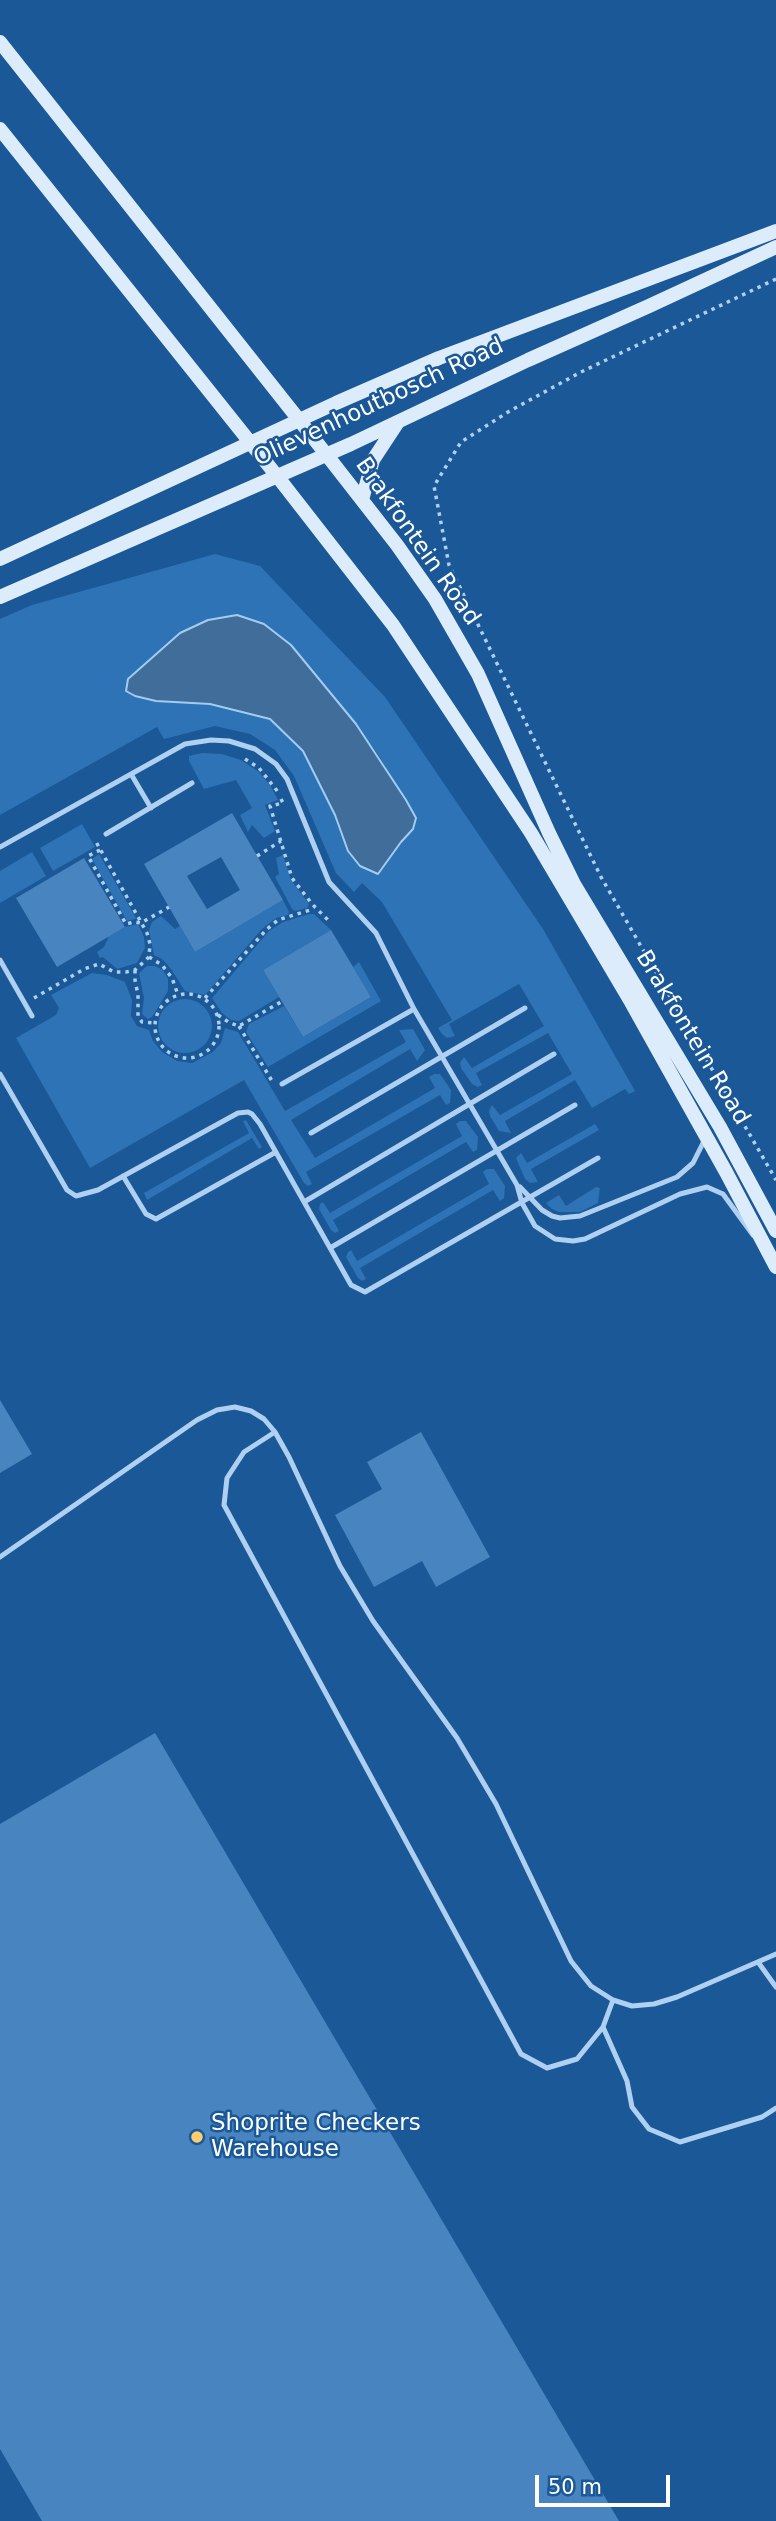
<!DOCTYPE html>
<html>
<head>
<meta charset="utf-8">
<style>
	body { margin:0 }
	#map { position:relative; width:776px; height:2521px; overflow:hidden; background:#1a5898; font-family:"DejaVu Sans",sans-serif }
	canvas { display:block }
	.scale { position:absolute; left:535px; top:2475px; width:135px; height:32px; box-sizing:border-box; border:4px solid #fff; border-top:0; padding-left:9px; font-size:21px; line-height:24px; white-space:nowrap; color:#fff; -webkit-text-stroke:5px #1a5898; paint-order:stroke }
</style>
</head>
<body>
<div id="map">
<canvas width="776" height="2521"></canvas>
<div class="scale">50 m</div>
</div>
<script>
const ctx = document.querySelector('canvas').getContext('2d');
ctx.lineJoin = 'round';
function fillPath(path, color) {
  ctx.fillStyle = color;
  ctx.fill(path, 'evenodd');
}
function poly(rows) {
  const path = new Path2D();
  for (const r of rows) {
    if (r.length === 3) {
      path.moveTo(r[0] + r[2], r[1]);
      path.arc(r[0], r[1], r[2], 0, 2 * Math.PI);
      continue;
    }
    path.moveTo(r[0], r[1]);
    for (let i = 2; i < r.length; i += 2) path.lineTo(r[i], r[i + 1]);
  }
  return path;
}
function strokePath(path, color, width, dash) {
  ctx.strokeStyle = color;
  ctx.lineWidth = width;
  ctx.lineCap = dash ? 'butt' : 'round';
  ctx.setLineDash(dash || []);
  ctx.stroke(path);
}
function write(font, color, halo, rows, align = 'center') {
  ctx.font = font + ' "DejaVu Sans",sans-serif';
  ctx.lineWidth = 5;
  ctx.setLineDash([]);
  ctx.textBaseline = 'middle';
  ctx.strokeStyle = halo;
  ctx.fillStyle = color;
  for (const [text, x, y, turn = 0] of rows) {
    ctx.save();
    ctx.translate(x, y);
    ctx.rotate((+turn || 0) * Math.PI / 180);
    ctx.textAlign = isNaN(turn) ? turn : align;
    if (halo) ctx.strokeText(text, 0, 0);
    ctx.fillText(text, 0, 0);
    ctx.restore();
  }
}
const green = poly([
	[215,554,260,566,385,697,543,929,635,1091,629,1094,625,1089,592,1108,575,1080,505,1121,511,1133,499,1131,490,1116,489,1111,492,1105,500,1115,572,1074,548,1033,476,1073,482,1085,478,1087,472,1084,461,1068,460,1063,464,1057,472,1068,544,1026,519,984,449,1024,455,1036,447,1038,442,1034,438,1028,452,1020,382,902,362,883,354,892,336,873,294,776,275,750,250,734,215,726,164,739,157,727,0,815,0,619,32,605],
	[264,624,291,644,356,724,379,756,416,818,413,829,401,842,382,870,348,851,335,815,303,751,270,719,210,704,156,701],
	[202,753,222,754,241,760,259,772,270,785,278,800,265,805,275,831,264,838,252,825,248,832,240,815,252,808,236,780,204,789,189,761,189,756],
	[82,824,95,847,53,871,40,848],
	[32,852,46,876,0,903,0,871],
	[99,854,136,918,135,919,127,921,92,859],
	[283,855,291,880,309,904,307,908,295,911,292,909,275,877,279,874,276,858],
	[283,900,289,912,288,915,276,918,262,929,205,995,185,991,171,969,162,959,154,955,149,930,152,922,161,916,175,929,180,926,195,952],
	[309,914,314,914,331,930,263,970,279,997,239,1021,231,1020,222,1013,212,998,269,931,283,922],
	[138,924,144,937,145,948,137,963,117,969,103,957,100,958,97,952,104,947,109,936,125,927],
	[359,962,381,1001,268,1067,246,1032,249,1024,284,1006,303,1037,371,997,353,967],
	[147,966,155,966,163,970,168,979,168,991,152,1017,148,1019,142,1014,144,998,139,973],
	[92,973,107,975,125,982,132,1000,131,1016,137,1026,149,1030,153,1041,162,1052,177,1061,192,1063,213,1052,221,1043,225,1028,238,1032,285,1111,406,1042,399,1030,413,1029,425,1050,417,1061,410,1049,291,1120,315,1158,435,1088,429,1077,434,1074,440,1074,451,1090,450,1103,446,1105,440,1095,306,1172,312,1184,308,1186,304,1183,244,1080,90,1168,16,1038,56,1015,59,1008,51,995],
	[185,1026,27],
	[246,1120,262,1147,259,1149,252,1138,147,1200,144,1193,249,1133,243,1121],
	[460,1121,466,1121,478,1137,477,1150,473,1152,466,1142,333,1220,339,1231,335,1233,331,1230,319,1209,320,1204,323,1202,330,1213,462,1136,456,1124],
	[595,1124,599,1130,531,1169,538,1182,530,1183,525,1179,516,1158,521,1153,527,1163],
	[487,1169,494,1169,505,1186,504,1198,500,1201,493,1190,360,1268,366,1279,362,1281,358,1278,346,1257,348,1252,351,1250,357,1261,489,1184,483,1172],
	[596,1187,600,1188,598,1203,580,1212,559,1212,552,1209,546,1203,559,1195,566,1206]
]);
const water = poly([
	[237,615,264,624,291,645,356,724,406,800,416,818,413,829,401,842,378,874,360,866,348,851,335,815,303,751,270,719,210,704,156,701,135,696,126,691,128,679,180,633,208,620,237,615]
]);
const building = poly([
	[232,813,283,900,195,952,144,864],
	[221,857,240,890,207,909,187,876],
	[84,858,125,927,57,967,16,898],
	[331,930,371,997,303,1037,263,970],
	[0,1400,32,1454,0,1473],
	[421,1432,490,1557,436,1587,422,1561,374,1587,335,1515,382,1489,367,1462],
	[155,1733,619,2521,42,2521,0,2449,0,1824]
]);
const path = poly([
	[776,279,581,372,508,412,461,442,434,486,449,565,601,877,776,1180],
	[245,759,259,768,278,792],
	[281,799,283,803,270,806,292,878,312,904,331,923],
	[100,850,88,856,126,924,134,922,141,923,169,907],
	[257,856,281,841],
	[149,957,162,965,172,978,178,995],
	[135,970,135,980,138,995,138,1016,142,1022,155,1023],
	[187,1026,32],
	[34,998,84,969,99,964,114,972,126,972,135,970,149,957,150,944,147,933,95,840],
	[205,998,267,929,278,920,310,910,314,907],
	[218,1015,230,1023,239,1026,281,1002],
	[239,1026,272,1081]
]);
const lane = poly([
	[131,774,151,808],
	[106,834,192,783],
	[0,847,185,744,211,740,229,741,255,749,276,764,287,779,329,882,376,933,414,1009,517,1185,522,1203,535,1226,555,1239,573,1241,585,1239,680,1194,707,1187,723,1194,753,1235],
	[0,960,32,1016],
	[0,1074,67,1190,76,1196,98,1190,238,1113,248,1112,252,1114,260,1124,351,1285,365,1292,598,1158],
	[282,1084,414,1009],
	[311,1133,525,1008],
	[123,1176,146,1214,156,1219,276,1152],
	[520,1187,542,1210,552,1216,560,1218,580,1216,677,1177,693,1163,705,1139],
	[304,1202,554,1054],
	[330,1248,575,1105],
	[275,1432,244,1452,227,1478,224,1505,521,2054,547,2068,577,2059,603,2027,613,2000],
	[0,1557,197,1420,217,1410,235,1407,251,1411,264,1419,275,1432,289,1457,340,1566,373,1621,457,1738,496,1804,571,1961,591,1986,613,2000,632,2006,654,2004,677,1997,776,1954],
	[758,1962,776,1987],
	[603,2027,627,2081,632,2107,649,2129,680,2142,762,2117,776,2108]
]);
const secondary = poly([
	[0,42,326,454,397,545,435,599,478,674,549,833,574,884,720,1127,776,1231],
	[0,129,277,476,393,625,531,833,631,1002,726,1172,776,1267],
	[362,500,373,460,398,422],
	[0,559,336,403,439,358,776,231],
	[0,597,351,444,528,360,649,306,776,247]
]);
const markers = [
	[197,2137,7,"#ffcd6e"]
];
const streetNames = [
	["Olievenhoutbosch Road",379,403,-25],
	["Brakfontein Road",417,542,55],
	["Brakfontein Road",692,1038,59]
];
const poiNames = [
	["Shoprite Checkers",211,2124],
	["Warehouse",211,2150]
];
fillPath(green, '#2e73b5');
fillPath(water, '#416d9a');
strokePath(water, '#a2ccf2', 2);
fillPath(building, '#4784c0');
strokePath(path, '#afd0f0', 3.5, [3.5, 5]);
strokePath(lane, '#afd0f0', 5);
strokePath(secondary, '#ddecfb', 14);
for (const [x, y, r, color] of markers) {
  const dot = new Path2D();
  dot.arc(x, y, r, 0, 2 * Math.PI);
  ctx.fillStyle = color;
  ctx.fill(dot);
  strokePath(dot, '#1a5898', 2.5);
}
write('23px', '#fff', '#1a5898', streetNames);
write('23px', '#fff', '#1a5898', poiNames, 'left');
</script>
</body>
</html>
